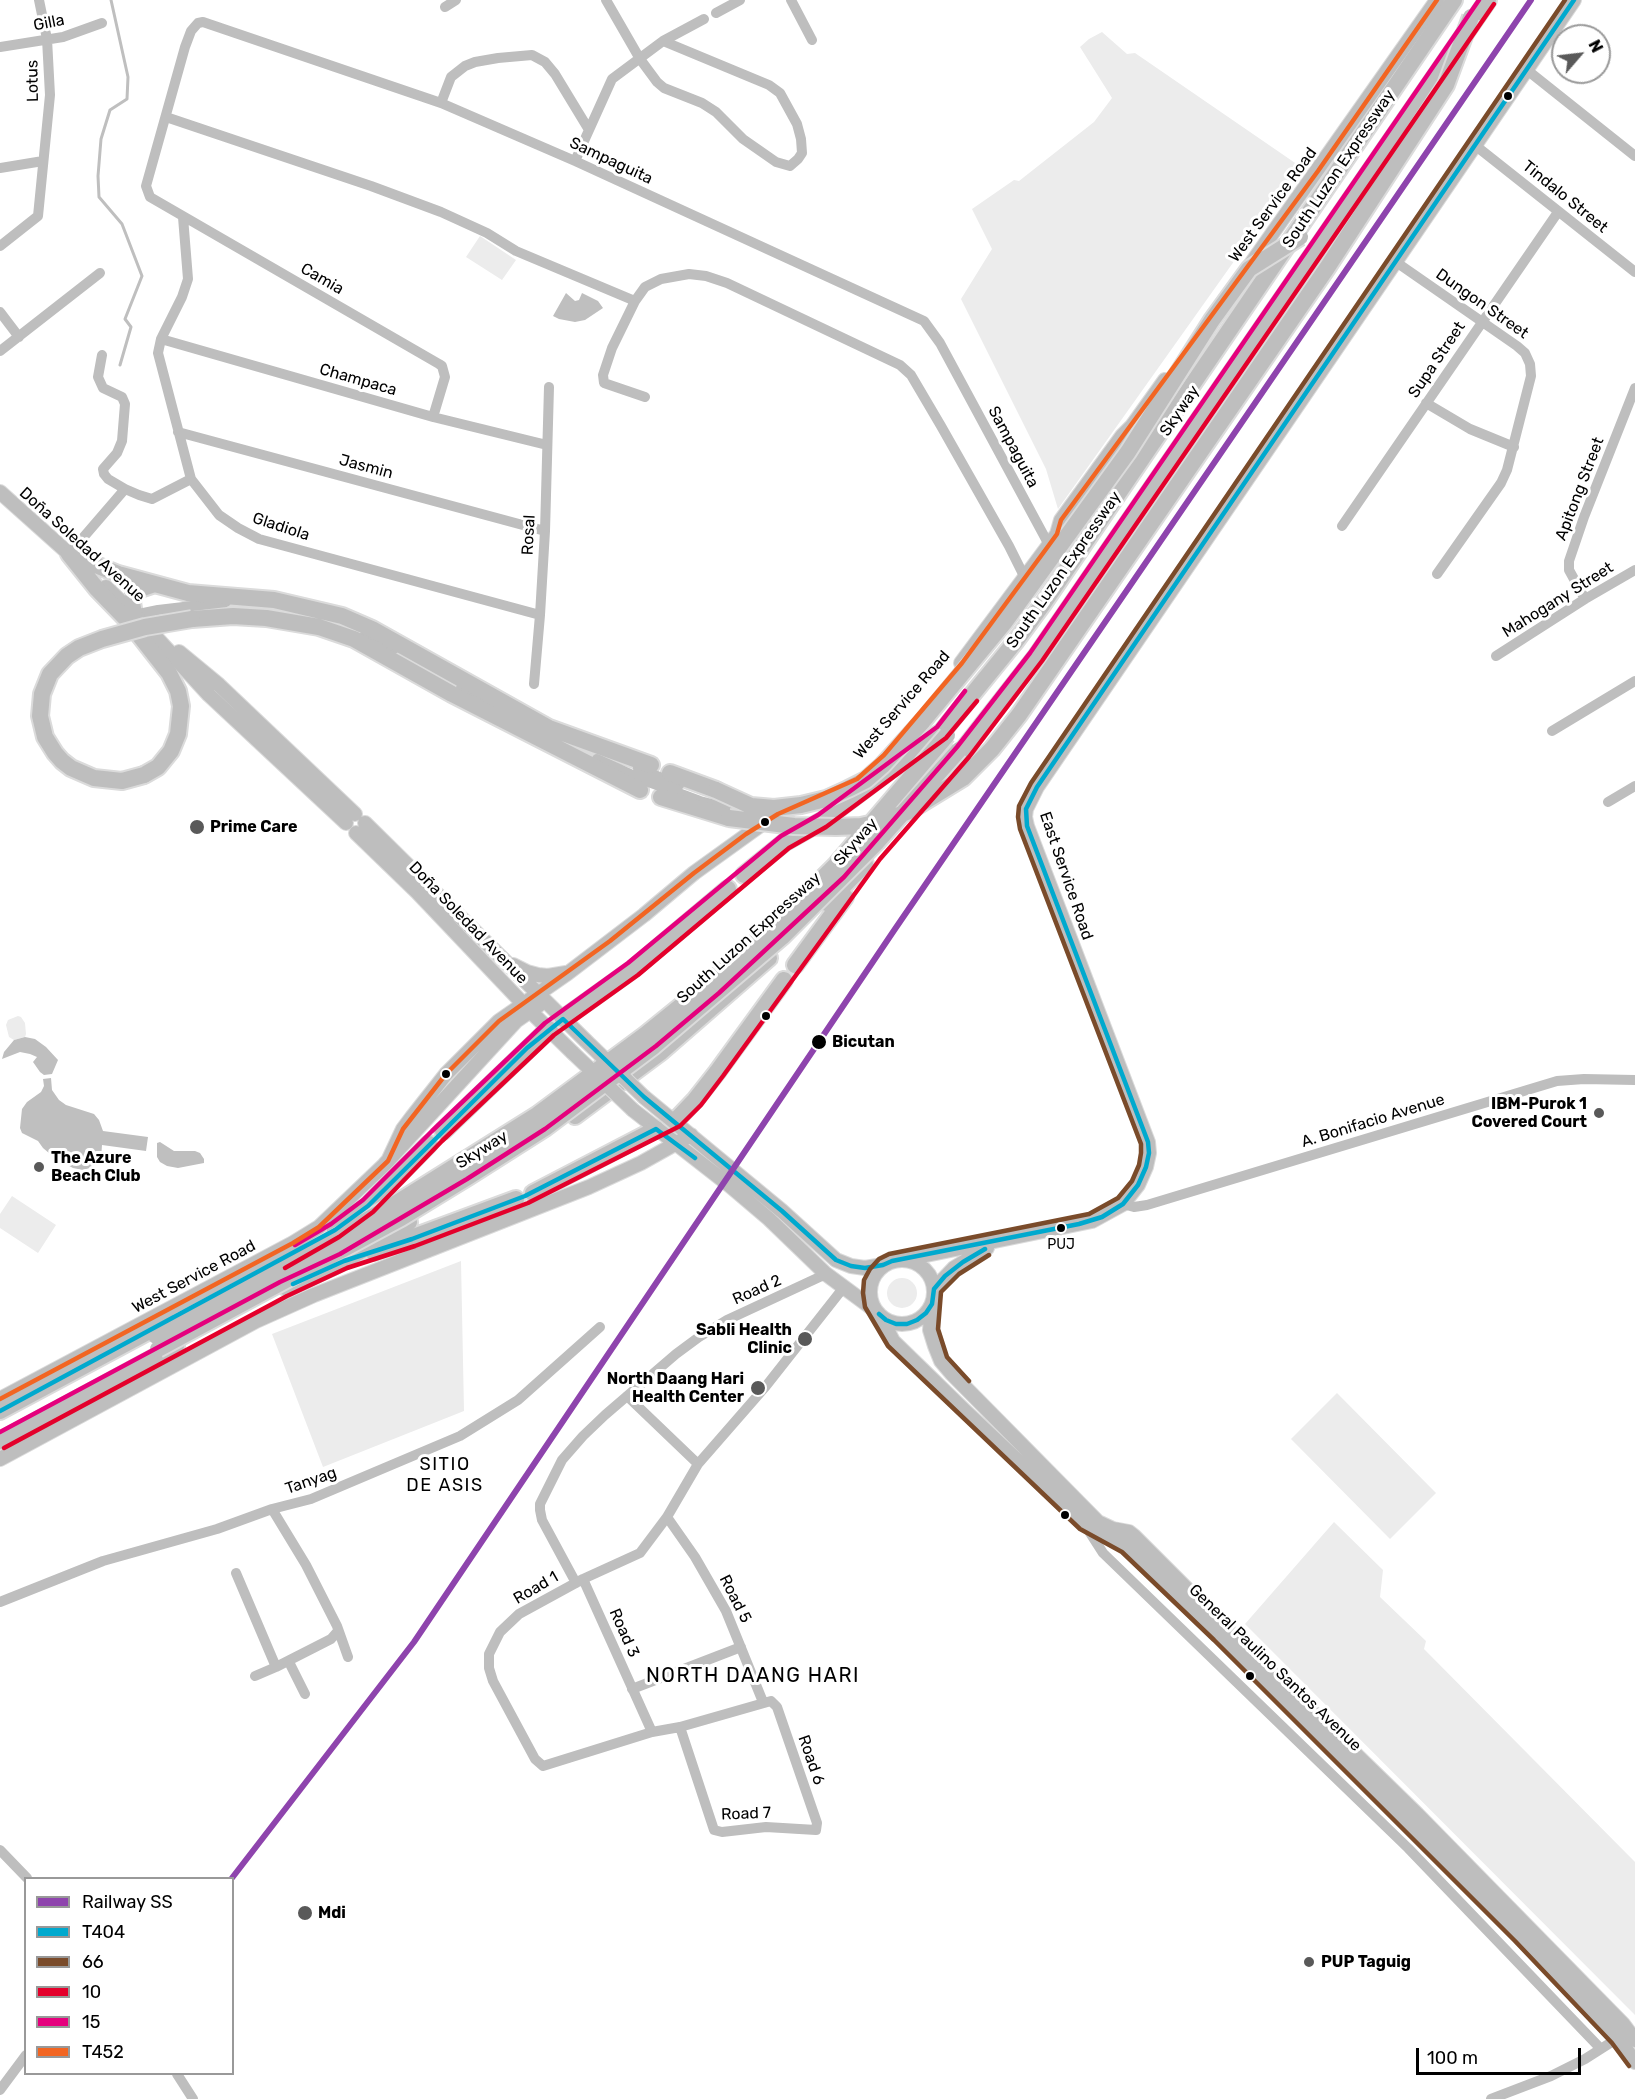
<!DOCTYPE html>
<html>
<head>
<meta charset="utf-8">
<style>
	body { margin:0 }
	#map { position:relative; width:1635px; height:2099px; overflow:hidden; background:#fff; font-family:Rubik,sans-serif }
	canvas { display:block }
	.legend { position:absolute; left:24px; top:1877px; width:210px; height:198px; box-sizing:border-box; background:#fff; border:2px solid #999; margin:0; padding:8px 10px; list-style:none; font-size:18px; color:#000 }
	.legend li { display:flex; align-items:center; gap:12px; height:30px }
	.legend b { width:30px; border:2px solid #999 }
	.north { position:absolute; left:1551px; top:24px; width:60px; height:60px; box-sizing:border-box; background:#fff; border:2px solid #999; border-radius:50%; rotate:62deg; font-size:16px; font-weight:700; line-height:24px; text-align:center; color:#000 }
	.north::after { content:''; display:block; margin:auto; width:21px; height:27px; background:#595959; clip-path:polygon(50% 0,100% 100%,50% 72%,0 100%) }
	.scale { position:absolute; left:1416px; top:2048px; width:165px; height:27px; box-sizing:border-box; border:3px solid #000; border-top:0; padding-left:8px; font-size:18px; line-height:21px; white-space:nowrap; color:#000; -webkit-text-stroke:4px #fff; paint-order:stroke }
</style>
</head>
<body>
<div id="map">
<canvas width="1635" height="2099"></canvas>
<ul class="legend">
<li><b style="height:8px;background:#8e44ad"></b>Railway SS</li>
<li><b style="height:8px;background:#00a9ce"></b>T404</li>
<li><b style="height:8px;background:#7a4b2a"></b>66</li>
<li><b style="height:8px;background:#e4002b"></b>10</li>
<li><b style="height:8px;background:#e5007d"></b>15</li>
<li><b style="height:8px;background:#f26522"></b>T452</li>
</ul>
<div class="north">N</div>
<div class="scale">100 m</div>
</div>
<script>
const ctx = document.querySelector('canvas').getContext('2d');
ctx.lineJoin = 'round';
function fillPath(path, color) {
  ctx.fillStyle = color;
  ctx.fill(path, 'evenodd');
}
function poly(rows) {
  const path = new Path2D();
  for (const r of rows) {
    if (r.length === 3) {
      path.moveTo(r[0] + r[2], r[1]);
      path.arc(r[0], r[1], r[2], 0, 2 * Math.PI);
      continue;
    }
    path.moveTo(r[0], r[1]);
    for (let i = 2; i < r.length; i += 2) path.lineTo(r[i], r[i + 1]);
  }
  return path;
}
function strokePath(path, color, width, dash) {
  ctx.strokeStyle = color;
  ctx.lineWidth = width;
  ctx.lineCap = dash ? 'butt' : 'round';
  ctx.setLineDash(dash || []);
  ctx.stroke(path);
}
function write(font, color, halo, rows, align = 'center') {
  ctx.font = font + ' Rubik,sans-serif';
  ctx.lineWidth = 6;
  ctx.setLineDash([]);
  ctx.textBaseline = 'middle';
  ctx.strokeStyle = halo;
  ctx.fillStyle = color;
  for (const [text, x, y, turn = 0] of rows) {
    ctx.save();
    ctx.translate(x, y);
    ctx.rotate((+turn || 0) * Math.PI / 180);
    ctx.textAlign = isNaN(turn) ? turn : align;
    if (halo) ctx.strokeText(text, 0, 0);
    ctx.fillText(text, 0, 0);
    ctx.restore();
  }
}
const green = poly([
	[1102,32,1127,54,1135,53,1301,167,1058,509,1046,469,961,299,992,249,972,209,1014,180,1019,181,1094,122,1112,98,1080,47,1089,39],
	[480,236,516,260,502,280,466,257],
	[18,1016,21,1017,25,1023,26,1034,25,1037,14,1040,9,1037,6,1025,8,1020],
	[12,1196,56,1225,38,1253,0,1228,0,1214],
	[461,1261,464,1411,323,1467,272,1334],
	[902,1293,15],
	[1337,1393,1436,1493,1390,1539,1291,1439],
	[1334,1522,1383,1570,1380,1597,1426,1641,1424,1649,1635,1862,1635,2015,1245,1624]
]);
const water = poly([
	[566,293,575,301,579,300,582,293,598,301,603,308,585,320,575,322,559,319,553,316],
	[25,1037,35,1039,46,1047,58,1060,52,1074,44,1075,40,1072,33,1062,37,1057,30,1054,20,1052,2,1059,4,1052,14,1040],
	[51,1078,52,1090,59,1100,66,1105,94,1114,99,1120,103,1131,148,1137,146,1151,102,1145,101,1159,93,1167,83,1170,73,1168,56,1159,43,1148,38,1141,22,1133,20,1128,22,1109,27,1102,41,1092,44,1086,43,1079],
	[160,1142,174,1151,195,1151,200,1153,204,1159,204,1163,178,1168,167,1166,160,1162,157,1157,157,1143]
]);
const stream = poly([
	[111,0,128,77,127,99,110,110,101,139,98,176,99,197,122,224,142,276,125,319,131,327,120,365]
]);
const minor = poly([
	[606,0,640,59,657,82,664,88,702,103,716,112,743,139,776,162,790,166,798,159,802,153,801,139,797,124,780,93,769,85,663,41],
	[791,0,812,40],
	[445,7,456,0],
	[716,13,740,0],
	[0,47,63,37,102,23],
	[1527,70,1635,156],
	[441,103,451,77,465,66,475,62,498,58,532,55,545,62,555,74,589,130,575,161],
	[166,117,371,186,441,212,487,233,516,251,635,301],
	[589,130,612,79,663,41,704,19],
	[1476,146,1635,272],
	[0,168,43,161],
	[183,217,188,279,182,297,161,339,158,353,191,479,219,515,238,528,259,539,540,615],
	[0,246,38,216,50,95,47,39,39,0],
	[1396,262,1517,346,1525,353,1530,364,1531,376,1507,470,1501,483,1437,574],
	[0,312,19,337],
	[161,339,433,417,547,445],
	[0,351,100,273],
	[102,355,98,377,103,388,122,397,125,404,122,441,117,453,103,469,104,474,108,479,125,489,139,495,152,499,191,479],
	[645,397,604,383,603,375,612,348,635,301,645,287,661,279,689,274,706,276,727,283,900,365,911,375,941,426,1009,546,1025,578],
	[1426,403,1470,429,1514,447],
	[433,417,445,377,442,366,439,364,150,197,146,186,185,47,191,31,198,23,203,22,441,103,575,161,924,321,940,343,1049,545],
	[178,432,545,531],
	[1342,526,1558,212],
	[69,554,125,489],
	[1585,599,1569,570,1569,561,1584,517,1635,388],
	[131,619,134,615,158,610,226,602],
	[363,637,394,649],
	[1496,656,1585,599,1635,570],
	[534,684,540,615,545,531,549,387],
	[461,688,492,706],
	[1552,731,1635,681],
	[597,759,646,781,700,801,754,815],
	[638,768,679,785],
	[1608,802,1635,786],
	[1123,1204,1134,1207,1147,1205,1557,1081,1584,1079,1635,1080],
	[627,1396,698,1464],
	[272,1509,306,1565,337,1626,348,1657],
	[667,1517,695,1557,726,1611,763,1702],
	[1085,1525,1103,1553,1408,1848,1601,2049],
	[236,1573,276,1667,331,1639,338,1631],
	[583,1579,652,1732],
	[576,1583,542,1520,540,1510,540,1504,562,1460,583,1436,605,1415,676,1354,699,1337,727,1320,826,1274],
	[0,1602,103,1561,217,1529,272,1509,311,1499,460,1436,518,1400,600,1327],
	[289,1662,305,1694],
	[255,1676,276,1667],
	[632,1689,741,1647],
	[680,1727,714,1830,722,1832,766,1827,816,1830,817,1823,777,1707,771,1701,680,1727,652,1732,543,1766,535,1759,493,1681,489,1668,489,1654,500,1632,519,1614,583,1579,640,1553,667,1517,698,1464,766,1386,844,1287],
	[0,1850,27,1878],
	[177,2074,193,2099],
	[0,2090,26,2055],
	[1491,2099,1551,2076,1585,2059,1618,2038]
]);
const major = poly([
	[1248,268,1437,0],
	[0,492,76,560],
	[106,587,142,622,209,695,346,823],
	[179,652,219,685,355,814],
	[961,663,1049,545,1057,534,1061,520,1122,436,1132,426,1165,380],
	[365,823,586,1041],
	[356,833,417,892,530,1011,573,1053],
	[513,965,527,972,538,975,548,976,566,973],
	[644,1097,782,1211,836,1260,851,1266,865,1268,883,1265],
	[633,1110,729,1185,769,1219,826,1274,876,1311],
	[388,1161,403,1129,412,1117,446,1074,499,1021,568,973,644,915,694,873,769,819],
	[902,1260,1092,1221,1123,1204,1138,1185,1146,1167,1149,1153,1148,1142,1027,826,1025,817,1026,809,1037,787,1574,0],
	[902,1292,32],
	[934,1289,954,1268,987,1248],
	[932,1304,930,1330,935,1346,941,1361,952,1374,1098,1522,1113,1529,1129,1532,1134,1536,1227,1629,1417,1814,1623,2024,1635,2040],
	[879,1314,893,1341,964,1410,1085,1524,1126,1546,1408,1822,1618,2038,1635,2062],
	[0,1399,293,1243,319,1227,384,1165,516,1021,539,1005],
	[0,1459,256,1321,314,1295,589,1187,641,1163,691,1135]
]);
const highway = poly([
	[69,554,118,574,188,593,274,600,342,616,372,629,549,728,651,765],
	[69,554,97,589,129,622,169,673,178,691,181,706,178,734,171,751,158,767,144,775],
	[134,615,132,602,134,594,140,589,155,584],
	[192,619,233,616,266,618,319,627,354,639,452,694,640,790],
	[932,744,1015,642,1043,604,1454,0],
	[953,763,1036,657,1488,0],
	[670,773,716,790],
	[661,797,729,818],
	[744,875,785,842,822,821,938,734],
	[827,903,865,864],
	[795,965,845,897],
	[563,1019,633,969,728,889],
	[575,1116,661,1052,769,958],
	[675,1121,695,1100,717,1072,784,980],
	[443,1131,549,1029],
	[533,1193,656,1129],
	[335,1230,368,1206,429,1144],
	[373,1252,516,1199],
	[287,1288,344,1261,409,1222],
	[0,1411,168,1321],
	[0,1441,176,1346]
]);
const majorBridge = poly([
	[586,1041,644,1097],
	[573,1053,633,1110]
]);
const highwayBridge = poly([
	[144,775,122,781,94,778,71,768,62,761,55,753,45,737,40,716,42,694,50,674,67,656,79,648,102,639,145,627,192,619],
	[716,790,751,806,774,808,801,805,826,799,848,789,866,780,882,766,923,721,1004,623,1128,452,1212,320,1249,269,1300,237],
	[729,818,794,826,836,827,861,826,887,820,909,811,963,778,992,749,1019,715,1327,268,1446,85,1471,17],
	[156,1336,282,1269,395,1204,537,1115,645,1035,713,980,772,928,835,866,947,735],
	[158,1349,401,1218,468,1177,545,1128,654,1046,782,937,877,842,959,750]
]);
const bus1 = poly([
	[293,1284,344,1261,412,1239,525,1196,656,1129,695,1158],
	[879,1314,886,1320,896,1324,907,1324,917,1320,926,1313,932,1304,934,1289,945,1276,963,1262,985,1249],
	[0,1411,335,1230,368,1206,527,1048,563,1019,644,1097,782,1211,836,1260,851,1266,865,1268,883,1265,892,1261,1079,1224,1102,1217,1123,1204,1138,1185,1146,1167,1149,1153,1148,1142,1027,826,1026,809,1037,787,1574,0]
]);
const bus2 = poly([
	[1565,0,1031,783,1019,806,1018,817,1020,829,1141,1144,1141,1153,1139,1165,1132,1181,1118,1198,1089,1214,889,1254,879,1259,870,1269,864,1280,863,1293,865,1307,888,1346,1080,1529,1122,1552,1214,1640,1515,1941,1612,2043,1629,2066],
	[969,1381,947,1357,938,1329,941,1292,959,1274,989,1255]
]);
const bus3 = poly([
	[285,1268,339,1237,373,1212,442,1141,554,1035,638,975,789,848,826,827,946,738,977,701],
	[4,1448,287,1296,347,1268,415,1246,528,1203,680,1126,701,1105,723,1076,880,859,969,757,1042,661,1494,4]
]);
const bus4 = poly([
	[295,1245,331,1224,363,1200,432,1131,545,1023,628,963,781,836,818,815,937,727,965,691],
	[0,1432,280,1282,340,1254,467,1179,545,1129,656,1046,719,993,844,877,957,747,1030,653,1479,0]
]);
const bus5 = poly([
	[0,1399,293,1243,319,1227,388,1161,403,1129,446,1074,499,1021,610,941,694,873,746,834,778,814,857,779,884,755,962,663,1049,545,1057,534,1061,520,1318,171,1437,0]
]);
const rail1 = poly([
	[232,1878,414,1642,895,929,1531,0]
]);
const markers = [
	[1508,96,5,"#000"],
	[765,822,5,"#000"],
	[197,827,8,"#595959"],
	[766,1016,5,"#000"],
	[819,1042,8,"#000"],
	[446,1074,5,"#000"],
	[1599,1113,6,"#595959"],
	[39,1167,6,"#595959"],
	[1061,1228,5,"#000"],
	[805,1339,8,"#595959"],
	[758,1388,8,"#595959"],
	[1065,1515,5,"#000"],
	[1250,1676,5,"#000"],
	[305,1913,8,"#595959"],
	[1309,1962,6,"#595959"]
];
const busNames = [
	["PUJ",1061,1245]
];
const streetNames = [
	["Gilla",49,23,-11],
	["Lotus",33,81,-91],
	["Sampaguita",611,161,25],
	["South Luzon Expressway",1339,169,-56],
	["Tindalo Street",1565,197,39],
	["West Service Road",1273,205,-54],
	["Camia",322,279,30],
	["Dungon Street",1482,304,35],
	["Supa Street",1437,360,-56],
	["Champaca",358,380,16],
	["Skyway",1180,411,-56],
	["Sampaguita",1013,447,62],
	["Jasmin",366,467,15],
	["Apitong Street",1580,489,-69],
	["Gladiola",281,527,18],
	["Rosal",529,535,-87],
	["Doña Soledad Avenue",82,545,42],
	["South Luzon Expressway",1064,570,-55],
	["Mahogany Street",1558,600,-32],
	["West Service Road",902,705,-49],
	["Skyway",856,842,-49],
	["East Service Road",1066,876,71],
	["Doña Soledad Avenue",468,923,46],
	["South Luzon Expressway",749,938,-42],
	["A. Bonifacio Avenue",1373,1121,-17],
	["Skyway",482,1150,-32],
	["West Service Road",194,1277,-28],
	["Road 2",757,1290,-24],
	["Tanyag",311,1481,-19],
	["Road 1",536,1588,-30],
	["Road 5",735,1599,63],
	["Road 3",624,1633,66],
	["General Paulino Santos Avenue",1275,1668,44],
	["Road 6",811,1760,71],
	["Road 7",746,1814,-2]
];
const poiNames = [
	["Prime Care",210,827],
	["IBM-Purok 1",1587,1104,"right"],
	["Covered Court",1587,1122,"right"],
	["The Azure",51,1158],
	["Beach Club",51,1176],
	["Sabli Health",792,1330,"right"],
	["Clinic",792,1348,"right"],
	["North Daang Hari",744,1379,"right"],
	["Health Center",744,1397,"right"],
	["Mdi",318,1913],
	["PUP Taguig",1321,1962]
];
const stopNames = [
	["Bicutan",832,1042]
];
const neighbourhoodNames = [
	["SITIO",445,1465],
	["DE ASIS",445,1486]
];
const quarterNames = [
	["NORTH DAANG HARI",753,1676]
];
fillPath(green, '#ececec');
fillPath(water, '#bfbfbf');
strokePath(stream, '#bfbfbf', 3);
strokePath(major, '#dbdbdb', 16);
strokePath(highway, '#dbdbdb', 20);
strokePath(minor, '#bebebe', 10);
strokePath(major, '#bebebe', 14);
strokePath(highway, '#bebebe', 16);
strokePath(majorBridge, '#dbdbdb', 16, []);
strokePath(highwayBridge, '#dbdbdb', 20, []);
strokePath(majorBridge, '#bebebe', 14);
strokePath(highwayBridge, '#bebebe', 16);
strokePath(bus1, '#00a9ce', 4.5);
strokePath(bus2, '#7a4b2a', 4.5);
strokePath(bus3, '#e4002b', 4.5);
strokePath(bus4, '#e5007d', 4.5);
strokePath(bus5, '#f26522', 4.5);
strokePath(rail1, '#8e44ad', 6);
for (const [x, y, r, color] of markers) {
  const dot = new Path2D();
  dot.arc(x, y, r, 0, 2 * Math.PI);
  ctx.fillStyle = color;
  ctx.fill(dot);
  strokePath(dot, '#fff', 2);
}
write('14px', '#000', '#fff', busNames);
write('16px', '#000', '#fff', streetNames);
write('bold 16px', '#000', '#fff', poiNames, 'left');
write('bold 16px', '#000', '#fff', stopNames, 'left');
ctx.letterSpacing = '1.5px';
write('18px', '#000', '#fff', neighbourhoodNames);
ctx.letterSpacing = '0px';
ctx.letterSpacing = '1.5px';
write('20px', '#000', '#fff', quarterNames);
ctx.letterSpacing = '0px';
</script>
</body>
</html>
